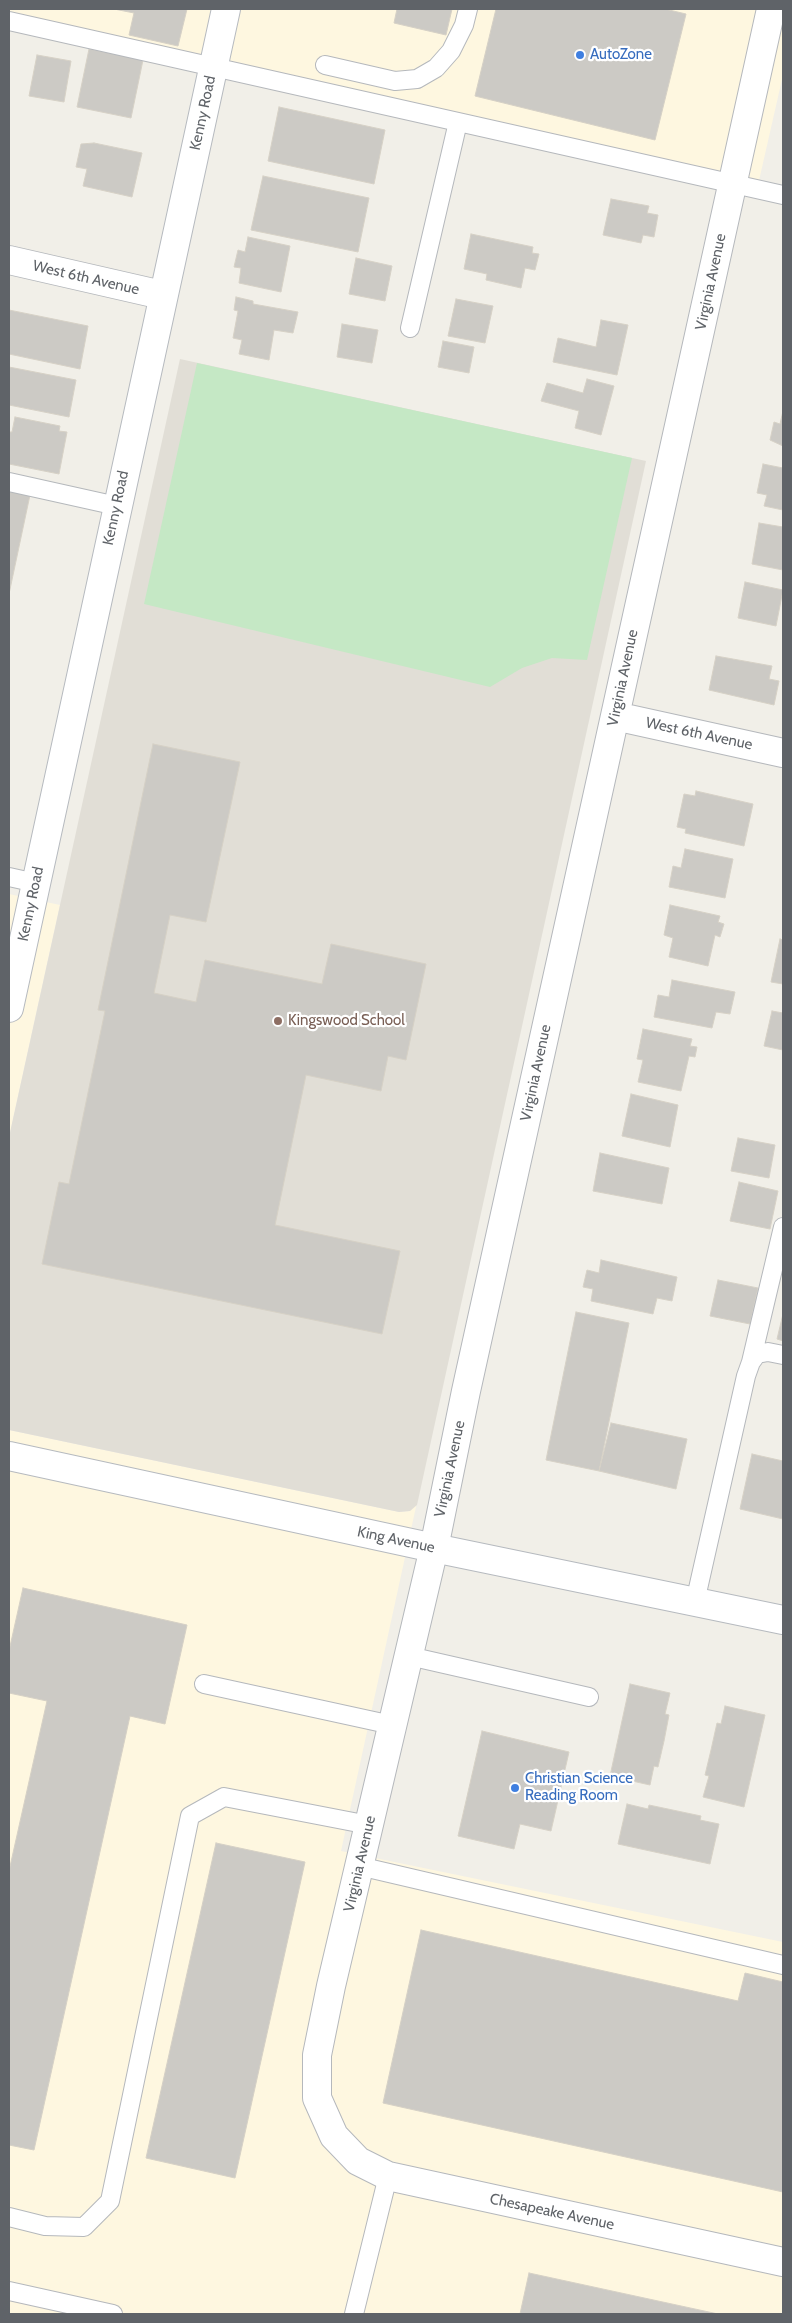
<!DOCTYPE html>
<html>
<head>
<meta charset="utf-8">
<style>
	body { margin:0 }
	#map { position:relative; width:792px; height:2323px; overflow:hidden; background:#f1efe8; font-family:Cabin,sans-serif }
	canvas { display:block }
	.frame { position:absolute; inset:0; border:10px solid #5f6368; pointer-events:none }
</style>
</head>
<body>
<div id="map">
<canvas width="792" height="2323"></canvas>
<div class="frame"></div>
</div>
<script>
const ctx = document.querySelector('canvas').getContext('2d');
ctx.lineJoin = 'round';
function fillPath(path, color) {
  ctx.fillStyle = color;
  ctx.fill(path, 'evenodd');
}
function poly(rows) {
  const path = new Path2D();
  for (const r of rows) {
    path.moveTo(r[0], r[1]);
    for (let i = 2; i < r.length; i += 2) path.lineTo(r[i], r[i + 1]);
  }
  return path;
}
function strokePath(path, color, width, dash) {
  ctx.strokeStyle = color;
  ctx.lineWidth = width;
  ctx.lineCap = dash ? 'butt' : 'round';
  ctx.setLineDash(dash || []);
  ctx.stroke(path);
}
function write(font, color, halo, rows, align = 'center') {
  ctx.font = font + ' Cabin,sans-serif';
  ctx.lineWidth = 4.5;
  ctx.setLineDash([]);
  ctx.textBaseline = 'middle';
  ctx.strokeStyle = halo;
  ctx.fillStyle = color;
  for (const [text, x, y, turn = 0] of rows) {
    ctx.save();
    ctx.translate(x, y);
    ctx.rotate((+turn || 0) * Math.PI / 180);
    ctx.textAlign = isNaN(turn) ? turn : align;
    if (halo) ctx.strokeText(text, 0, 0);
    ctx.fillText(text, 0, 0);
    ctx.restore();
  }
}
const commercial = poly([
	[9,9,783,9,783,75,758,185,9,18],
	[9,894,60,905,9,1137],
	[9,1430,399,1512,410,1511,416,1505,419,1493,341,1851,783,1942,783,2314,9,2314]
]);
const education = poly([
	[180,359,646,461,417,1505,410,1511,399,1512,9,1430,9,1137]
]);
const green = poly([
	[197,363,632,458,587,660,552,658,522,668,490,687,144,604]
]);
const building = poly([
	[114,9,187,9,178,46,129,35,134,13,114,9],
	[397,9,452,9,446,35,394,23,397,9],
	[496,9,665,9,686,14,655,140,475,96,496,9],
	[89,49,143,60,131,118,77,107,89,49],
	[37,55,71,61,64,102,29,96,37,55],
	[279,107,385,130,374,184,268,161,279,107],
	[94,143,142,153,132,197,83,186,87,169,76,167,81,144,94,143],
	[263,176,369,198,358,252,251,230,263,176],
	[611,199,649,206,647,213,658,215,654,237,643,235,641,243,603,235,611,199],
	[471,234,533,247,532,253,539,254,535,270,525,268,521,288,486,280,487,274,464,269,471,234],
	[248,237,290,246,281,292,239,283,241,268,234,267,238,250,245,252,248,237],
	[356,258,392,266,385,301,349,294,356,258],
	[236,297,253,301,253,304,298,312,293,333,274,330,269,360,239,354,242,340,233,338,238,311,234,310,236,297],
	[456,299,493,306,485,343,448,336,456,299],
	[9,310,88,326,80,369,9,354,9,310],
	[601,320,628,325,617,375,553,362,558,338,596,347,601,320],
	[342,324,378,330,372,363,337,357,342,324],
	[443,341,474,347,469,373,438,367,443,341],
	[9,367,76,380,69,417,9,405,9,367],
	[587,379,614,386,601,435,575,428,579,411,541,401,547,383,583,393,587,379],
	[783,411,783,446,770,440,774,422,780,424,783,411],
	[15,417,60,426,59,431,67,432,59,474,9,464,9,432,12,432,15,417],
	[763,464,783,468,783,510,764,506,767,495,757,493,763,464],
	[9,491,30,495,9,594,9,491],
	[759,523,783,527,783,570,752,564,759,523],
	[745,582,783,590,776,626,738,618,745,582],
	[716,656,772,666,769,679,779,681,774,705,709,690,716,656],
	[153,744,240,762,206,922,170,915,154,993,196,1002,205,960,322,984,331,944,426,964,406,1060,388,1056,381,1091,306,1075,275,1225,400,1251,382,1334,42,1264,59,1182,69,1184,105,1011,98,1010,153,744],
	[696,791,753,804,744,846,685,833,686,829,677,827,684,794,695,796,696,791],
	[685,849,733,859,725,898,669,887,673,866,681,868,685,849],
	[670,905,720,916,718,922,724,924,720,937,715,935,708,966,669,957,673,938,664,935,670,905],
	[780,939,783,940,783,984,771,982,780,939],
	[672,980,735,992,730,1014,716,1012,712,1028,654,1017,658,995,669,997,672,980],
	[772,1011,783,1013,783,1050,764,1046,772,1011],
	[643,1029,692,1039,690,1046,697,1047,695,1057,689,1056,681,1091,638,1082,643,1060,637,1059,643,1029],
	[631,1094,678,1105,670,1147,622,1136,631,1094],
	[738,1138,775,1145,769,1178,731,1171,738,1138],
	[600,1153,669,1168,662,1204,593,1191,600,1153],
	[739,1182,778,1191,770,1229,730,1221,739,1182],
	[601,1260,677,1277,672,1301,657,1298,653,1314,591,1301,593,1289,583,1287,587,1270,599,1273,601,1260],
	[718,1280,758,1288,750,1324,710,1316,718,1280],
	[576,1312,629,1323,599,1471,546,1460,576,1312],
	[783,1314,783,1341,777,1339,783,1314],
	[611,1423,687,1439,676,1489,599,1471,611,1423],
	[752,1454,783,1461,783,1519,740,1509,752,1454],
	[23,1588,187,1625,165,1724,130,1716,34,2150,9,2145,9,1871,47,1701,9,1693,9,1651,23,1588],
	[630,1684,670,1693,665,1714,669,1715,664,1741,658,1767,654,1766,650,1785,610,1776,630,1684],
	[725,1706,765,1715,744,1807,703,1797,709,1776,705,1775,711,1750,717,1723,721,1724,725,1706],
	[482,1731,569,1752,551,1831,520,1824,514,1849,458,1836,482,1731],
	[627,1804,648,1809,649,1805,701,1816,700,1820,719,1824,710,1864,618,1844,627,1804],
	[216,1843,305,1862,235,2178,146,2158,216,1843],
	[421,1930,738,2001,745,1973,783,1982,783,2192,383,2103,421,1930],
	[529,2273,718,2314,520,2314,529,2273]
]);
const lane = poly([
	[9,21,783,195],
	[325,65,395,81,417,79,436,68,451,51,464,25,468,9],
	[410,328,458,122],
	[9,482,117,506],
	[9,877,36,883],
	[751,1362,783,1227],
	[695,1602,746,1376,751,1362,757,1354,768,1352,783,1355],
	[409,1656,589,1697],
	[204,1684,392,1725],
	[359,1866,783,1965],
	[9,2217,45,2226,84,2227,110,2201,190,1816,224,1797,369,1825],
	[9,2291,113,2314],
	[354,2314,388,2176]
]);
const street = poly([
	[771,9,466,1391,434,1548,331,1986,317,2055,317,2098,334,2136,358,2161,388,2176,783,2262],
	[9,260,162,295],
	[615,716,783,753]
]);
const secondary = poly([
	[9,1008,226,9],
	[9,1456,434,1548,783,1620]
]);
const markers = [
	[580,55,5,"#3f7fe0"],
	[278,1021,5,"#8d6e63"],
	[515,1788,5,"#3f7fe0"]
];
const shopNames = [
	["AutoZone",590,55],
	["Christian Science",525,1779],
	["Reading Room",525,1796]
];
const streetNames = [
	["Kenny Road",203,113,-78],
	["West 6th Avenue",86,278,13],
	["Virginia Avenue",711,282,-78],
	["Kenny Road",116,508,-78],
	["Virginia Avenue",623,678,-78],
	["West 6th Avenue",699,734,12],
	["Kenny Road",31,904,-78],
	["Virginia Avenue",536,1073,-78],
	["Virginia Avenue",450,1469,-78],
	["King Avenue",396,1540,12],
	["Virginia Avenue",360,1864,-77],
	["Chesapeake Avenue",552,2212,12]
];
const educationNames = [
	["Kingswood School",288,1021]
];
fillPath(commercial, '#fef7e0');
fillPath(education, '#e1ded6');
fillPath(green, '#c5e8c5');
fillPath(building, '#cccac5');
strokePath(building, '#d6d1c6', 1);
strokePath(lane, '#b5b8bc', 20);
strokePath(street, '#b5b8bc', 30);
strokePath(secondary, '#b6babf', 30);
strokePath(lane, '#fff', 18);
strokePath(street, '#fff', 28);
strokePath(secondary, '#fff', 28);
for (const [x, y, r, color] of markers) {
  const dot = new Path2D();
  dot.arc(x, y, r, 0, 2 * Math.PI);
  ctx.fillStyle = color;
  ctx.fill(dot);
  strokePath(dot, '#fff', 2);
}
write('15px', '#366cbe', '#fff', shopNames, 'left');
write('15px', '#5f6368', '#fff', streetNames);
write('15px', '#785e54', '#fff', educationNames, 'left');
</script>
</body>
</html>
